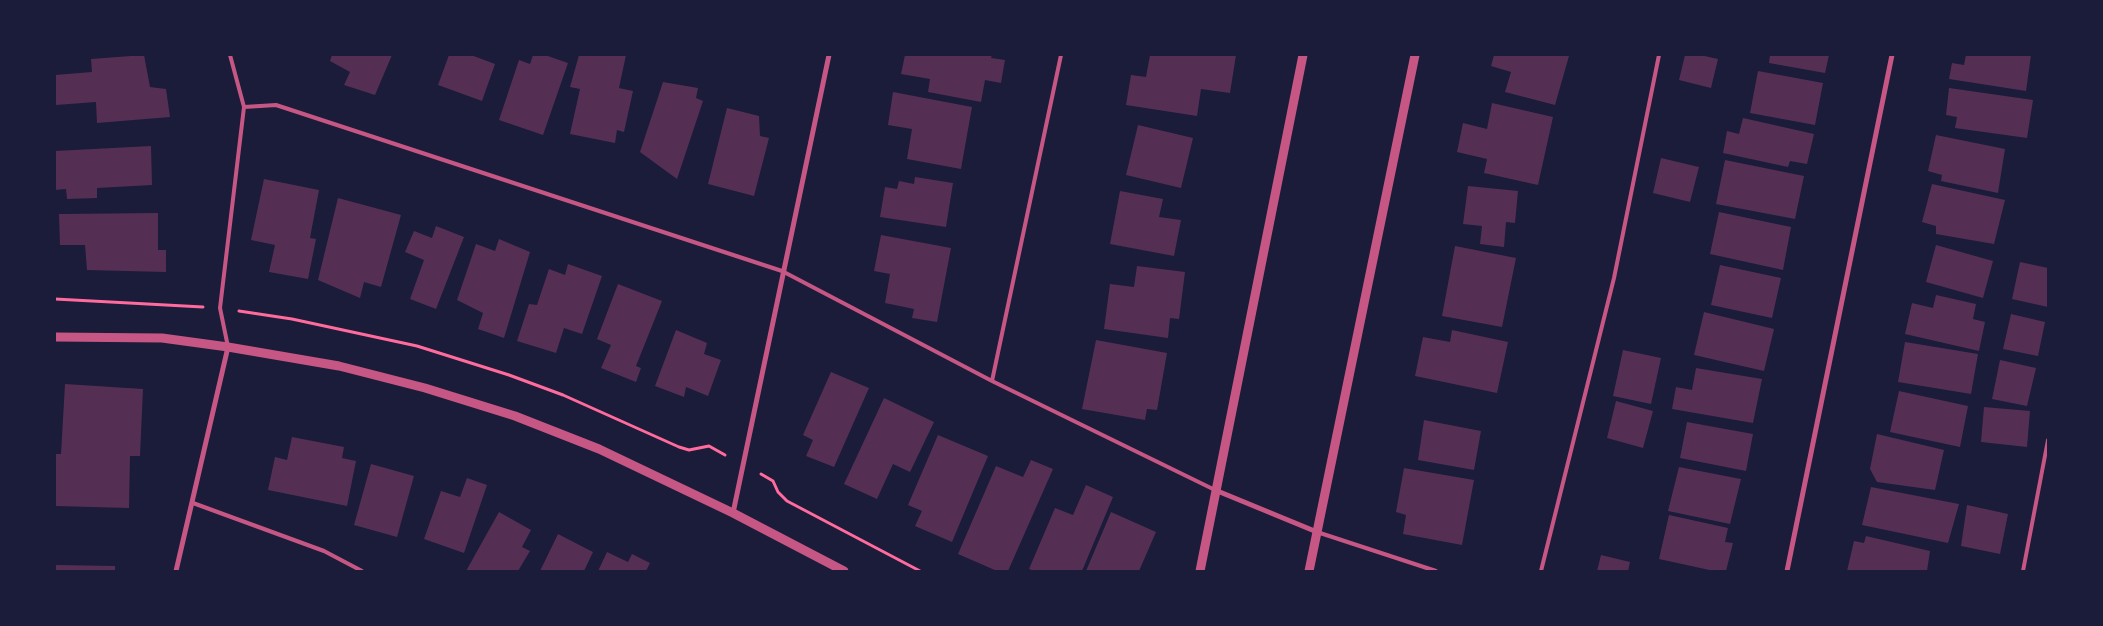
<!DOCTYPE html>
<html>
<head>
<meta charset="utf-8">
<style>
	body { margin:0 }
	#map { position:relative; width:2103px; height:626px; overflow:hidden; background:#1b1b3a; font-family:"Alegreya Sans",sans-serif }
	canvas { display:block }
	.frame { position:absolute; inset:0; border:56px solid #1b1b3a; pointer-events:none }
</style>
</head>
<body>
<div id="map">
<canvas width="2103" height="626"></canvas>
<div class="frame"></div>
</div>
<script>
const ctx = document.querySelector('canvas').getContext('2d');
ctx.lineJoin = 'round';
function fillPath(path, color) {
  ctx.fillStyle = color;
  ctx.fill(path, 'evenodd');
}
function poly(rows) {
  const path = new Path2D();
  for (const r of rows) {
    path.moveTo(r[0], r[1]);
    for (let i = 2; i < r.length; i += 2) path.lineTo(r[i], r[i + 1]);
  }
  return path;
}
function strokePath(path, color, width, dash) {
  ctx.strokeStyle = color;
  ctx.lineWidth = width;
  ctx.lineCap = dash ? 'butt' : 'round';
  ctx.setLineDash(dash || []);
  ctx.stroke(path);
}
const building = poly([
	[144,55,150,87,166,89,170,117,97,123,96,102,56,105,55,75,92,72,91,59],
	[332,55,392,55,375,95,344,85,350,72,330,61],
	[449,55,471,55,495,64,482,101,438,85],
	[533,55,545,55,568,63,543,135,499,120,519,60,530,64],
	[579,55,626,55,619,88,633,91,624,132,617,130,615,143,570,134,580,89,570,87],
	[905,55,992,55,991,58,1005,60,1001,83,985,80,981,102,928,92,930,79,901,74],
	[1150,55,1236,55,1230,93,1201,89,1197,116,1126,105,1131,75,1146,77],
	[1494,55,1569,56,1555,105,1505,92,1511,72,1491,66],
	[1685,55,1700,55,1718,59,1711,88,1679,80],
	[1770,55,1829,55,1825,73,1769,63],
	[1966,55,2031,55,2026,91,1949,79,1952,63,1964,65],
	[1758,71,1823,83,1815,125,1750,113],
	[663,82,698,88,696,98,703,101,677,179,640,152],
	[1949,88,2033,100,2027,138,1955,128,1957,117,1946,115],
	[893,92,972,107,961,169,907,159,912,129,888,125],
	[1492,103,1553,117,1538,185,1484,173,1487,159,1457,152,1463,123,1487,129],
	[727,108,759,116,760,136,769,138,754,196,708,184],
	[1743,118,1814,134,1807,164,1790,161,1788,167,1723,153,1727,131,1739,134],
	[1138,125,1193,138,1181,188,1126,175],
	[1936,135,2005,149,1998,193,1941,181,1942,175,1928,171],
	[151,146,152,185,97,188,97,198,67,199,66,189,55,190,55,151],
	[1661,158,1699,167,1690,202,1653,193],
	[1725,160,1804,176,1795,219,1716,204],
	[915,177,953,183,946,227,880,217,885,187,897,189,899,181,914,184],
	[264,179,319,190,310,238,316,239,308,279,269,272,275,245,251,240],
	[1932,184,2005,200,1994,244,1936,234,1936,226,1922,222],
	[1468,186,1518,191,1515,223,1506,222,1504,247,1480,244,1482,226,1463,224],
	[1120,191,1163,199,1159,217,1181,220,1174,256,1110,244],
	[338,198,401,215,381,287,364,282,360,298,318,280],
	[1719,212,1791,227,1783,270,1710,254],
	[158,213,158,250,166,250,166,272,87,270,85,245,60,245,59,214],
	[436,226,464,237,436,309,410,299,424,260,405,252,414,231,432,238],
	[881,235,951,248,937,322,912,318,914,309,885,303,890,274,874,271],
	[499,239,530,252,504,338,478,329,483,313,457,300,476,244,495,251],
	[1936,245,1993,261,1983,298,1926,282],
	[1455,246,1516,258,1502,327,1442,316],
	[2020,262,2048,268,2048,307,2012,299],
	[568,264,602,276,582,334,564,328,556,353,517,341,529,304,537,305,549,269,565,275],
	[1720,265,1781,278,1772,318,1711,305],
	[1137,266,1185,272,1179,319,1170,318,1168,338,1104,329,1110,284,1134,287],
	[618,284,662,301,636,366,641,368,636,382,601,368,611,345,597,339],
	[1936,295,1976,304,1973,319,1985,322,1979,351,1905,334,1912,303,1933,308],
	[1704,312,1774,329,1764,371,1694,355],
	[2011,314,2045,322,2038,356,2003,349],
	[676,330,707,343,704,354,721,360,708,396,686,387,684,397,655,386],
	[1452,330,1508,342,1497,393,1415,376,1423,337,1450,342],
	[1096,340,1167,353,1157,410,1147,409,1145,420,1082,409],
	[1905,342,1978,354,1971,394,1898,382],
	[1623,350,1661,358,1651,404,1613,396],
	[2000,360,2036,368,2027,406,1992,399],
	[1696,368,1762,379,1753,423,1672,409,1676,387,1692,390],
	[831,372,869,388,834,467,806,456,813,440,803,435],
	[65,384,143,389,140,456,130,456,129,508,55,506,55,454,61,454],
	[1899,391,1968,406,1960,447,1890,432],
	[884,398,934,422,910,472,893,464,877,499,844,484],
	[1616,401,1653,411,1643,448,1607,438],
	[1984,407,2030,411,2027,447,1981,442],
	[1424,420,1481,431,1474,470,1418,460],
	[1687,422,1753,434,1746,471,1680,458],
	[1877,434,1944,450,1935,490,1877,482,1870,469],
	[938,435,988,456,952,542,915,526,922,511,908,505],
	[292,437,344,447,342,458,356,461,347,506,268,490,275,457,287,460],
	[1031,460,1053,469,1008,571,997,571,958,554,996,466,1023,477],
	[371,464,414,476,397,537,354,525],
	[1679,467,1741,479,1730,524,1668,511],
	[1404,468,1474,480,1462,545,1403,534,1406,515,1396,512],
	[467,478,487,485,464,553,424,539,441,491,460,497],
	[1086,485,1113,497,1082,571,1034,571,1029,569,1055,508,1073,515],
	[1871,487,1959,504,1948,543,1862,525],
	[1967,505,2008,514,2000,554,1961,546],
	[499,512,531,530,522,547,530,551,518,571,466,571],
	[1111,512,1156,532,1139,571,1086,571],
	[1669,515,1728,528,1725,542,1733,543,1726,571,1714,571,1659,559],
	[558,534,593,552,584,571,540,571],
	[1866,536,1930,551,1927,571,1847,571,1854,541,1864,543],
	[607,552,628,562,632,554,650,563,646,571,598,571],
	[1601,555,1630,562,1628,571,1597,571],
	[55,565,115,566,115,571,55,571]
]);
const path = poly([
	[55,299,203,307],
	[239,311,292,319,417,346,509,375,563,395,679,447,689,450,709,446,725,455],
	[761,474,773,481,778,492,787,501,920,571]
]);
const service = poly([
	[244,107,276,105,782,271,992,381,1215,490],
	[228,347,220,308,244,107,230,55],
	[992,381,1061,55],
	[193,503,324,551,362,571],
	[1317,532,1436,571],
	[1541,571,1614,278,1659,55],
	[2023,571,2048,440]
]);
const minor = poly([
	[1215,490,1317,532],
	[733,513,829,55],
	[176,571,228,347],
	[1787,571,1892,55]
]);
const tertiary = poly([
	[55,337,162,338,228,347,339,366,425,388,515,416,599,449,733,513,844,571],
	[1200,571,1303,55],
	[1309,571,1415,55]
]);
fillPath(building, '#542f53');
strokePath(path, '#ff6b9d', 3);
strokePath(service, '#c65784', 4);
strokePath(minor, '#c65784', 5);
strokePath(tertiary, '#c65784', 9);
</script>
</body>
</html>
